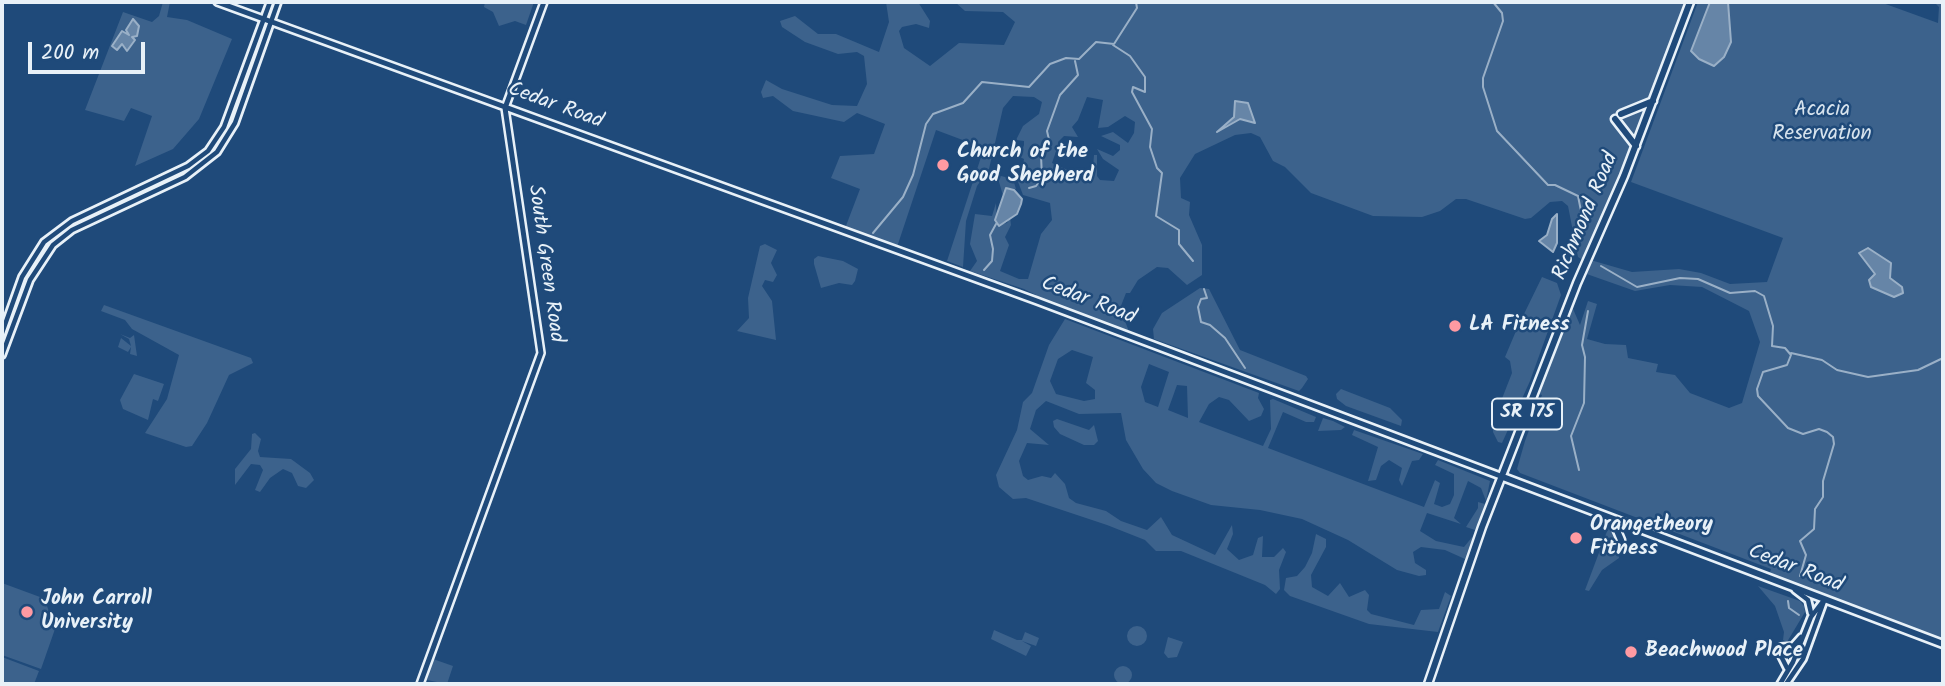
<!DOCTYPE html>
<html>
<head>
<meta charset="utf-8">
<style>
	body { margin:0 }
	#map { position:relative; width:1945px; height:686px; overflow:hidden; background:#1f4a7a; font-family:Kalam,sans-serif }
	canvas { display:block }
	.frame { position:absolute; inset:0; border:4px solid #e8f1f8; pointer-events:none }
	.scale { position:absolute; left:28px; top:42px; width:117px; height:32px; box-sizing:border-box; border:4px solid #e8f1f8; border-top:0; padding-left:9px; font-size:21px; line-height:24px; white-space:nowrap; color:#e8f1f8; -webkit-text-stroke:5px #1f4a7a; paint-order:stroke }
</style>
</head>
<body>
<div id="map">
<canvas width="1945" height="686"></canvas>
<div class="frame"></div>
<div class="scale">200 m</div>
</div>
<script>
const ctx = document.querySelector('canvas').getContext('2d');
ctx.lineJoin = 'round';
function fillPath(path, color) {
  ctx.fillStyle = color;
  ctx.fill(path, 'evenodd');
}
function poly(rows) {
  const path = new Path2D();
  for (const r of rows) {
    if (r.length === 3) {
      path.moveTo(r[0] + r[2], r[1]);
      path.arc(r[0], r[1], r[2], 0, 2 * Math.PI);
      continue;
    }
    path.moveTo(r[0], r[1]);
    for (let i = 2; i < r.length; i += 2) path.lineTo(r[i], r[i + 1]);
  }
  return path;
}
function strokePath(path, color, width, dash) {
  ctx.strokeStyle = color;
  ctx.lineWidth = width;
  ctx.lineCap = dash ? 'butt' : 'round';
  ctx.setLineDash(dash || []);
  ctx.stroke(path);
}
function write(font, color, halo, rows, align = 'center') {
  ctx.font = font + ' Kalam,sans-serif';
  ctx.lineWidth = 5;
  ctx.setLineDash([]);
  ctx.textBaseline = 'middle';
  ctx.strokeStyle = halo;
  ctx.fillStyle = color;
  for (const [text, x, y, turn = 0] of rows) {
    ctx.save();
    ctx.translate(x, y);
    ctx.rotate((+turn || 0) * Math.PI / 180);
    ctx.textAlign = isNaN(turn) ? turn : align;
    if (halo) ctx.strokeText(text, 0, 0);
    ctx.fillText(text, 0, 0);
    ctx.restore();
  }
}
const green = poly([
	[163,2,170,2,167,17,187,20,232,39,199,119,173,149,135,166,152,116,131,108,124,121,85,110,123,12,152,22,159,16],
	[485,2,534,2,526,25,515,21,499,26,493,12,484,7],
	[886,2,918,2,930,21,929,28,916,24,902,27,899,31,904,48,930,66,959,43,1004,45,1015,22,1003,12,965,11,955,2,1690,2,1648,115,1587,259,1632,272,1679,269,1701,273,1730,284,1767,282,1783,238,1631,182,1698,2,1880,2,1938,23,1939,7,1934,2,1943,2,1943,641,1769,576,1771,569,1520,473,1517,469,1525,441,1542,395,1535,392,1570,302,1580,325,1588,301,1597,304,1587,339,1605,344,1626,345,1628,358,1658,364,1656,372,1675,375,1690,393,1729,408,1742,403,1760,342,1749,311,1702,287,1670,285,1635,291,1581,272,1586,262,1578,257,1568,206,1562,201,1550,202,1531,218,1525,219,1466,199,1456,199,1440,211,1422,217,1373,216,1311,193,1285,167,1273,161,1260,137,1251,133,1235,135,1195,154,1180,178,1181,198,1190,202,1189,215,1202,245,1202,275,1187,285,1168,268,1157,267,1138,280,1130,293,1126,293,1117,316,1125,321,1131,337,1035,301,1036,295,1024,289,970,271,977,261,970,244,975,214,992,216,996,203,997,225,1007,223,1010,217,1011,225,1005,237,1009,245,1000,271,1019,279,1028,279,1041,234,1052,220,1050,203,1023,195,1017,179,1022,173,1024,159,1020,157,1024,145,1024,141,1016,140,1023,126,1039,114,1042,102,1034,97,1013,96,1003,108,989,169,977,186,966,221,963,267,947,261,984,148,936,130,896,250,844,231,860,189,831,178,840,156,874,154,885,124,857,113,844,122,793,111,773,96,763,98,761,92,766,80,782,89,832,105,857,106,867,84,864,56,857,52,838,54,805,42,782,27,780,21,795,16,818,34,836,34,879,52,889,22],
	[1087,97,1103,100,1098,128,1108,127,1125,116,1135,122,1134,133,1128,143,1113,132,1101,136,1120,145,1120,150,1113,156,1097,149,1103,159,1119,170,1114,181,1100,180,1097,176,1097,155,1094,155,1092,181,1052,163,1060,140,1064,136,1078,137,1072,127,1078,120],
	[997,175,1013,179,1016,189,1007,188,1004,199],
	[765,244,777,250,771,263,777,275,773,282,765,280,762,286,772,301,776,340,737,331,749,318,748,298,760,246],
	[818,256,843,261,858,269,855,281,852,285,839,283,821,288,814,264,814,259],
	[1542,277,1557,283,1561,295,1530,381,1502,443,1498,442,1493,432,1494,419,1512,373,1510,361,1505,357,1516,331,1523,327,1524,314],
	[1200,288,1209,289,1240,350,1306,376,1308,379,1302,388,1299,391,1154,339,1153,329,1162,313],
	[104,305,251,358,253,363,229,375,207,423,192,446,186,447,145,433,167,399,179,355,132,329,125,320,101,311],
	[1065,319,1259,393,1258,398,1264,409,1261,416,1249,421,1229,400,1219,397,1209,404,1199,422,1263,446,1271,429,1270,400,1273,399,1316,417,1314,422,1306,422,1283,412,1268,448,1424,507,1435,480,1440,483,1434,504,1442,507,1450,504,1454,495,1454,474,1435,465,1438,460,1490,481,1486,501,1481,488,1468,481,1454,518,1461,524,1427,513,1420,531,1436,541,1464,547,1473,536,1465,559,1445,550,1421,547,1413,552,1415,563,1426,570,1426,575,1419,576,1397,570,1348,540,1302,519,1260,510,1211,505,1172,491,1156,483,1143,469,1126,440,1121,413,1079,414,1046,401,1036,410,1030,429,1049,445,1027,443,1019,461,1023,476,1028,480,1042,476,1051,478,1055,473,1065,484,1069,498,1076,503,1106,511,1121,521,1147,530,1161,517,1172,535,1215,555,1232,525,1233,534,1227,549,1239,560,1253,555,1258,538,1263,536,1262,557,1274,557,1283,548,1286,552,1279,570,1280,589,1276,594,1265,585,1181,551,1156,551,1145,540,1107,525,1026,498,1013,499,999,487,996,475,1017,430,1023,402,1032,393,1049,345],
	[1072,350,1093,357,1086,383,1095,390,1095,399,1084,401,1056,394,1050,381,1058,359],
	[1149,364,1169,372,1158,407,1145,402,1141,387],
	[1177,385,1187,386,1188,418,1168,410],
	[120,334,130,338,134,335,137,356,130,354,131,347,128,352,118,347,121,338,131,346,129,339],
	[134,374,164,384,158,401,153,399,148,420,123,409,120,400],
	[1341,389,1390,408,1402,420,1401,426,1346,406,1337,399,1336,394],
	[1323,418,1333,421,1345,427,1341,430,1318,431],
	[1057,419,1089,430,1094,425,1098,441,1094,445,1084,445,1060,434,1054,427,1053,421],
	[1354,430,1423,454,1419,460,1412,461,1402,486,1399,480,1402,468,1389,460,1381,466,1376,480,1368,481,1378,447,1352,435],
	[255,433,261,439,258,451,260,457,291,459,310,473,314,480,306,488,298,486,292,473,283,469,270,478,260,492,255,490,263,470,260,465,251,464,235,485,235,469,251,449,252,434],
	[1478,502,1485,504,1475,530,1466,527,1478,508],
	[1609,526,1614,528,1620,539,1617,546,1619,558,1602,570,1589,591,1585,590],
	[1316,534,1326,539,1326,547,1311,575,1312,587,1328,596,1340,583,1349,597,1365,590,1369,595,1367,610,1371,614,1414,625,1421,610,1439,609,1445,592,1451,596,1438,632,1369,624,1290,596,1284,590,1286,578,1297,576,1305,567,1312,553],
	[2,583,40,597,46,603,55,629,41,669,2,655],
	[1758,586,1800,601,1804,606,1805,612,1787,642,1783,640,1784,632,1775,606],
	[1137,636,10],
	[994,630,1017,640,1022,640,1025,632,1039,638,1036,646,1022,641,1031,646,1026,656,991,639],
	[1168,637,1183,642,1177,657,1168,658,1164,653],
	[2,657,39,671,34,684,2,684],
	[433,659,453,666,447,684,427,680],
	[1123,675,9]
]);
const water = poly([
	[1710,2,1728,2,1731,42,1724,57,1714,66,1699,59,1691,51,1710,2],
	[133,19,139,26,137,36,132,37,135,40,127,51,122,44,117,50,112,46,122,31,129,35,126,30,133,19],
	[1235,101,1248,103,1255,123,1240,119,1217,132,1234,117,1235,101],
	[1006,188,1014,190,1022,199,1021,204,1017,214,999,226,995,220,1006,188],
	[1557,214,1557,243,1553,252,1539,241,1547,235,1552,219,1557,214],
	[1868,248,1891,263,1890,278,1902,287,1903,293,1894,297,1871,287,1869,280,1875,274,1859,253,1868,248]
]);
const stream = poly([
	[1493,2,1502,13,1503,21,1483,78,1483,87,1497,131,1548,185,1555,185,1578,196,1581,211,1577,232],
	[1113,45,1130,56,1145,77,1145,92,1133,87,1132,92,1152,129,1150,147,1157,168,1162,173,1156,216,1179,230,1179,244,1193,261],
	[1029,188,1036,186,1042,178,1041,155,1050,144,1047,131,1060,95,1078,75,1075,61],
	[873,233,903,197,913,175,926,124,933,114,963,103,982,82,1029,87,1050,64,1066,58,1079,59,1096,42,1114,44,1137,8,1136,2],
	[1601,266,1637,287,1680,278,1698,279,1730,293,1755,291,1764,296,1773,326,1772,346,1785,348,1791,355,1787,365,1763,372,1757,389,1758,396,1788,428,1803,434,1819,429,1827,432,1833,437,1834,444,1823,481,1823,497,1815,509,1814,529,1800,541,1806,555,1800,576],
	[984,270,992,261,993,249,990,235,996,224],
	[1204,289,1207,298,1201,299,1198,307,1201,322,1210,325,1225,338,1245,368],
	[1791,353,1822,360,1837,370,1868,377,1918,370,1943,358],
	[1579,470,1571,436,1584,403,1585,357,1582,345,1588,311],
	[1788,601,1789,608,1799,615]
]);
const tertiary = poly([
	[2,333,22,277,44,242,72,221,188,166,208,151,224,127,270,2],
	[2,355,30,280,53,245,72,230,185,177,217,152,235,123,278,2],
	[1795,590,1808,600,1811,613],
	[1781,647,1793,646,1801,637],
	[1780,654,1787,668],
	[1780,684,1793,662,1811,617,1824,600],
	[1786,684,1803,659,1824,601]
]);
const secondary = poly([
	[217,2,1037,301,1503,477],
	[420,684,541,353,505,108,544,2]
]);
const primary = poly([
	[1621,114,1653,101],
	[1615,119,1636,146],
	[1503,477,1943,644],
	[1612,519,1621,540],
	[1428,684,1482,527,1577,283,1624,176,1690,2]
]);
const markers = [
	[943,165,7,"#ff9aa2"],
	[1455,326,7,"#ff9aa2"],
	[1576,538,7,"#ff9aa2"],
	[27,612,7,"#ff9aa2"],
	[1631,652,7,"#ff9aa2"]
];
const shields = [
	[1527,414,70]
];
const shieldNames = [
	["SR 175",1527,414]
];
const streetNames = [
	["Cedar Road",555,107,20],
	["Richmond Road",1587,217,-67],
	["South Green Road",544,264,82],
	["Cedar Road",1088,302,21],
	["Cedar Road",1795,570,21]
];
const parkNames = [
	["Acacia",1822,111],
	["Reservation",1822,135]
];
const poiNames = [
	["Church of the",957,153],
	["Good Shepherd",957,177],
	["LA Fitness",1469,326],
	["Orangetheory",1590,526],
	["Fitness",1590,550],
	["John Carroll",41,600],
	["University",41,624],
	["Beachwood Place",1645,652]
];
fillPath(green, '#3c628c');
fillPath(water, '#6685a7');
strokePath(water, '#9ab0c7', 2);
strokePath(stream, '#9ab0c7', 2);
strokePath(tertiary, '#e8f1f8', 10);
strokePath(secondary, '#e8f1f8', 10);
strokePath(primary, '#e8f1f8', 11);
strokePath(tertiary, '#1f4a7a', 4.5);
strokePath(secondary, '#1f4a7a', 5);
strokePath(primary, '#1f4a7a', 6);
for (const [x, y, r, color] of markers) {
  const dot = new Path2D();
  dot.arc(x, y, r, 0, 2 * Math.PI);
  ctx.fillStyle = color;
  ctx.fill(dot);
  strokePath(dot, '#1f4a7a', 2.5);
}
for (const [x, y, w] of shields) {
  const box = new Path2D();
  box.roundRect(x - w / 2, y - 15.5, w, 31, 5);
  ctx.fillStyle = '#1f4a7a';
  ctx.fill(box);
  strokePath(box, '#e8f1f8', 2);
}
write('bold 19px', '#e8f1f8', null, shieldNames);
write('21px', '#e8f1f8', '#1f4a7a', streetNames);
write('21px', '#d7e3ed', '#1f4a7a', parkNames);
write('bold 21px', '#e8f1f8', '#1f4a7a', poiNames, 'left');
</script>
</body>
</html>
